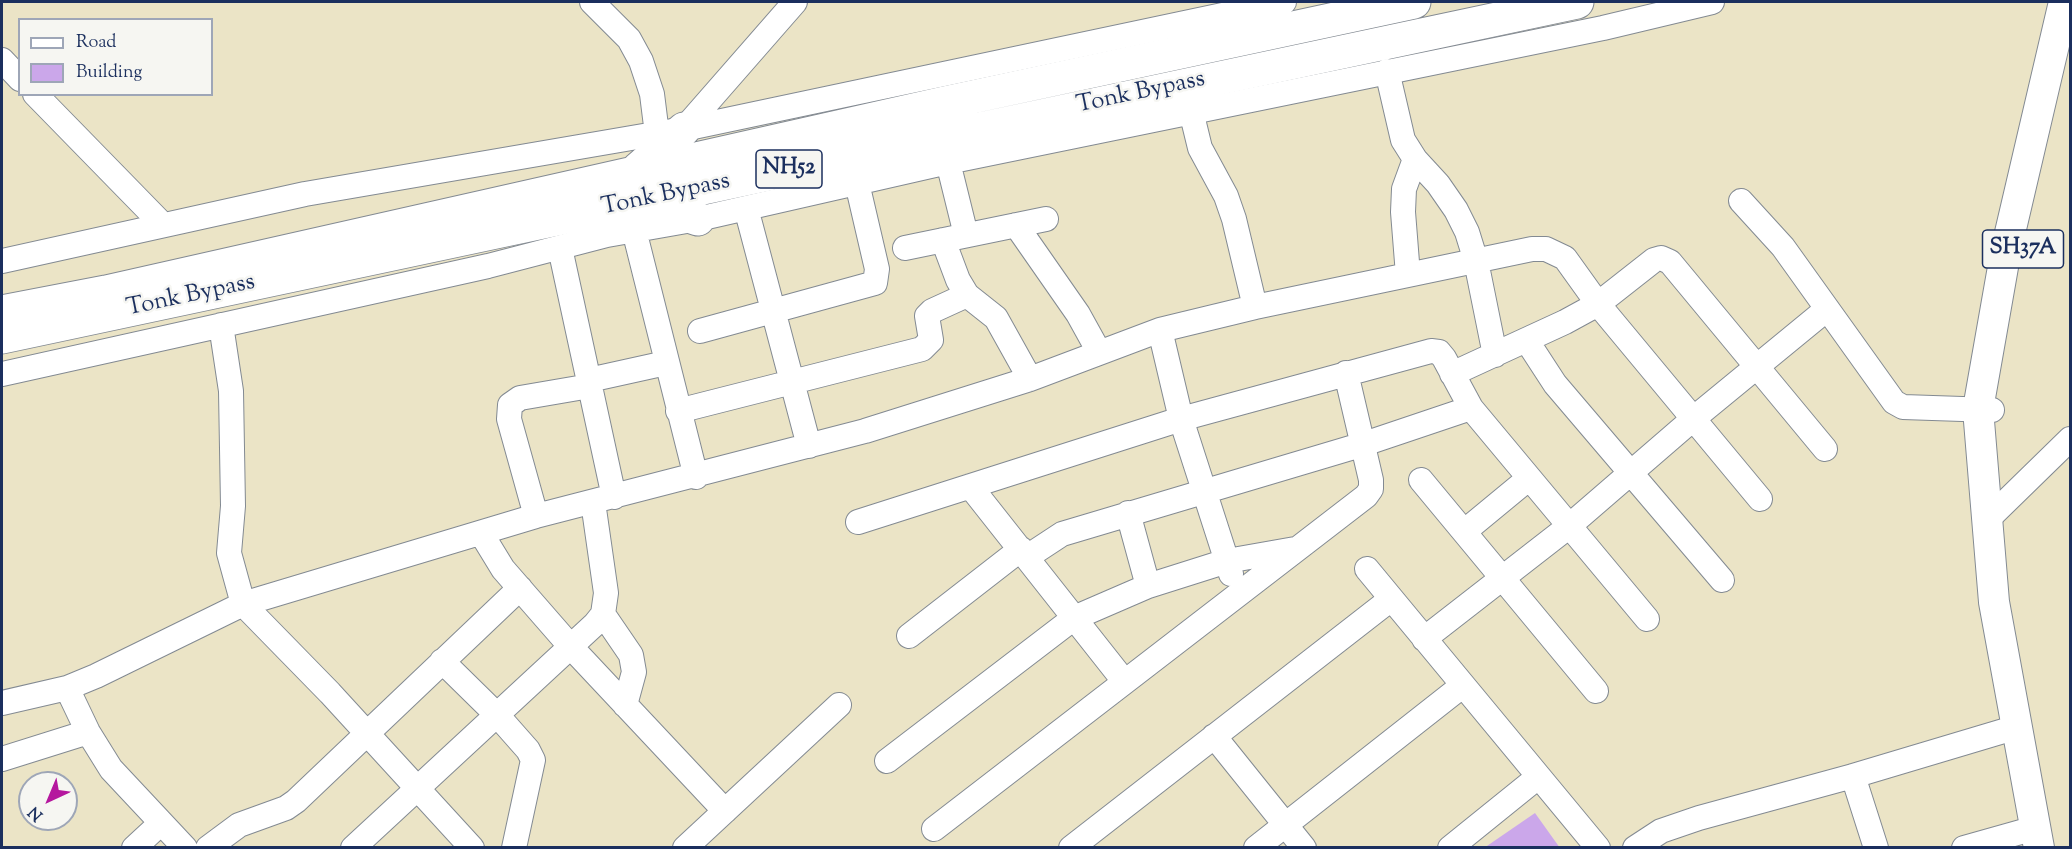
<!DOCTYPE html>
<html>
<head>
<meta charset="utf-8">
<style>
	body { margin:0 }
	#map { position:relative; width:2072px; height:849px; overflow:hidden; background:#ebe4c6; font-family:"Sorts Mill Goudy",serif }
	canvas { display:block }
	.frame { position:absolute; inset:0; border:3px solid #1b2f5e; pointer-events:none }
	.legend { position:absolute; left:18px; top:18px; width:195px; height:78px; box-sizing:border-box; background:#f6f6f2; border:2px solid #9ea6b7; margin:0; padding:8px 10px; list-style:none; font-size:18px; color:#1b2f5e }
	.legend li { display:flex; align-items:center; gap:12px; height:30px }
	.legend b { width:30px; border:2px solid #9ea6b7 }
	.north { position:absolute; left:18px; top:771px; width:60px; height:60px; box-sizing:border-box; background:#f6f6f2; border:2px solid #9ea6b7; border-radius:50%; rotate:224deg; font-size:16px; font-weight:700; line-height:24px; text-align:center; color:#1b2f5e }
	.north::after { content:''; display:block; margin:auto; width:21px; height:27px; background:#b5179e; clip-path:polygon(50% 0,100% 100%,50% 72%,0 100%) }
</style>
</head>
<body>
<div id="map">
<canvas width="2072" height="849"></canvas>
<div class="frame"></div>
<ul class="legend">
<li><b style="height:8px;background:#fff"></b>Road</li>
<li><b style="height:16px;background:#cba7ea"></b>Building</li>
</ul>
<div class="north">N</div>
</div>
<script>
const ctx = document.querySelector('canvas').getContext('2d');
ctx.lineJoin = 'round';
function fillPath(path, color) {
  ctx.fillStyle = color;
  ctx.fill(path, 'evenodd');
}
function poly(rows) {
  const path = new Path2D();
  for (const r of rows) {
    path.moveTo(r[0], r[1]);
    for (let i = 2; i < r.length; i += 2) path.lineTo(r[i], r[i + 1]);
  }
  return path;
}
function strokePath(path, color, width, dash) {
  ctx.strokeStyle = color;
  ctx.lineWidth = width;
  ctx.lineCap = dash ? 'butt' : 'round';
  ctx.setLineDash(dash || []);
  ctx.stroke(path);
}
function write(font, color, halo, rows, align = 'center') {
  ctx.font = font + ' "Sorts Mill Goudy",serif';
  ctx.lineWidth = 5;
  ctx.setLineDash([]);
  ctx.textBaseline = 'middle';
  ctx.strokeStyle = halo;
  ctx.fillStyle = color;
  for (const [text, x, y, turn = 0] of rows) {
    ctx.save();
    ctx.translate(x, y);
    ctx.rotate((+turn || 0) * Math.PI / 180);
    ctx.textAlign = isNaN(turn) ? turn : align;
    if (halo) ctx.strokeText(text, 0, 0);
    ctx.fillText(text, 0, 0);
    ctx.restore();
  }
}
const building = poly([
	[1535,813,1560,848,1484,848]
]);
const minor = poly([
	[592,2,629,39,641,61,652,94,657,134],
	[2,60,20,79],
	[1387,71,1403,140,1415,159,1438,184,1456,210,1467,232,1476,261,1495,355],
	[35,94,163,225],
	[1191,111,1200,148,1226,196,1234,219,1255,307],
	[684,129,795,2],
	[948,162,966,235],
	[1741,201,1783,247,1894,402,1903,407,1992,410],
	[746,208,809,446],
	[1016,225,1078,314,1099,352],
	[634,230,696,477],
	[943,240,958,280,967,295,996,318,1030,379],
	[560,248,614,497],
	[905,248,1046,219],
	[2,261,305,194,684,129,1284,2],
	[1408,275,1403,212,1404,189,1415,159],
	[221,325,231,391,233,506,229,553,243,604,330,693,472,848],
	[1160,330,1181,419,1231,574],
	[700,331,875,283,877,269,857,183],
	[1527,341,1555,384,1722,580],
	[2,374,488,266,607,235,698,219,948,162,1603,28,1712,2],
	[1452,374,1565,322,1598,304,1654,260,1661,258,1670,262,1825,449],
	[589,380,666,363],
	[678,411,922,349,931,340,927,316,932,311,967,295],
	[1421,480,1596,691],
	[970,486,1124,681],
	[1128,513,1148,586],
	[536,516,509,419,510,405,520,398,590,386],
	[1986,521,2070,439],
	[858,522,1181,419,1431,351,1439,352,1444,358,1471,408,1647,619],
	[1465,531,1528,479],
	[481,533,503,569,571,647,725,811],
	[1027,557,1062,534,1364,444,1471,408],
	[1367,569,1598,848],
	[603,614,631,655,634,672,625,705],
	[909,636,1021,549],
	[1424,639,1568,527,1693,419,1827,309],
	[442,661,498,716,528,750,533,760,514,848],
	[67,688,88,732,111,769,185,848],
	[2,703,67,688,96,676,243,604,536,516,865,431,1030,379,1160,330,1255,307,1532,249,1546,249,1565,258,1598,304,1760,499],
	[1214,736,1304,848],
	[2,759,88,732],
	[887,761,1074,618,1148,586,1227,561,1295,549],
	[1853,776,1876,848],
	[934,829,1366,496,1371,489,1371,480,1346,373],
	[134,848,161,823],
	[208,848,239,825,286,808,296,801,520,588],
	[353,848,595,624,603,614,606,593,593,502],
	[685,848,839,705],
	[1071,848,1391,599],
	[1256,848,1462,686],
	[1450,848,1538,777],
	[1635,848,1661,831,1699,818,1853,776,2017,727],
	[1964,848,2035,828]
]);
const major = poly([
	[2039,848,1994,602,1978,409,2006,250,2064,2]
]);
const highway = poly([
	[638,169,684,129],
	[642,201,698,219],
	[2,312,106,292,944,103,1414,2],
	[2,337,1577,2]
]);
const shields = [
	[789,169,66],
	[2023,249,81]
];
const shieldNames = [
	["NH52",789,169],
	["SH37A",2023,249]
];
const streetNames = [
	["Tonk Bypass",1141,94,-12],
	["Tonk Bypass",666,196,-12],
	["Tonk Bypass",191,297,-12]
];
fillPath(building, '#cba7ea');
strokePath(minor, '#838a92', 26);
strokePath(major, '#838a92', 32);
strokePath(highway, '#838a92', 35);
strokePath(minor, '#fff', 24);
strokePath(major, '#fff', 30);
strokePath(highway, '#fff', 33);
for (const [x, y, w] of shields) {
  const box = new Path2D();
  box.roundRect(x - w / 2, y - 19, w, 38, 4.5);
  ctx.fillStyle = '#f6f6f2';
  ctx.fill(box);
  strokePath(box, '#1b2f5e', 1.5);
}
write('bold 22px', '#1b2f5e', null, shieldNames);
write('24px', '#1b2f5e', '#f6f6f2', streetNames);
</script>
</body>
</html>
